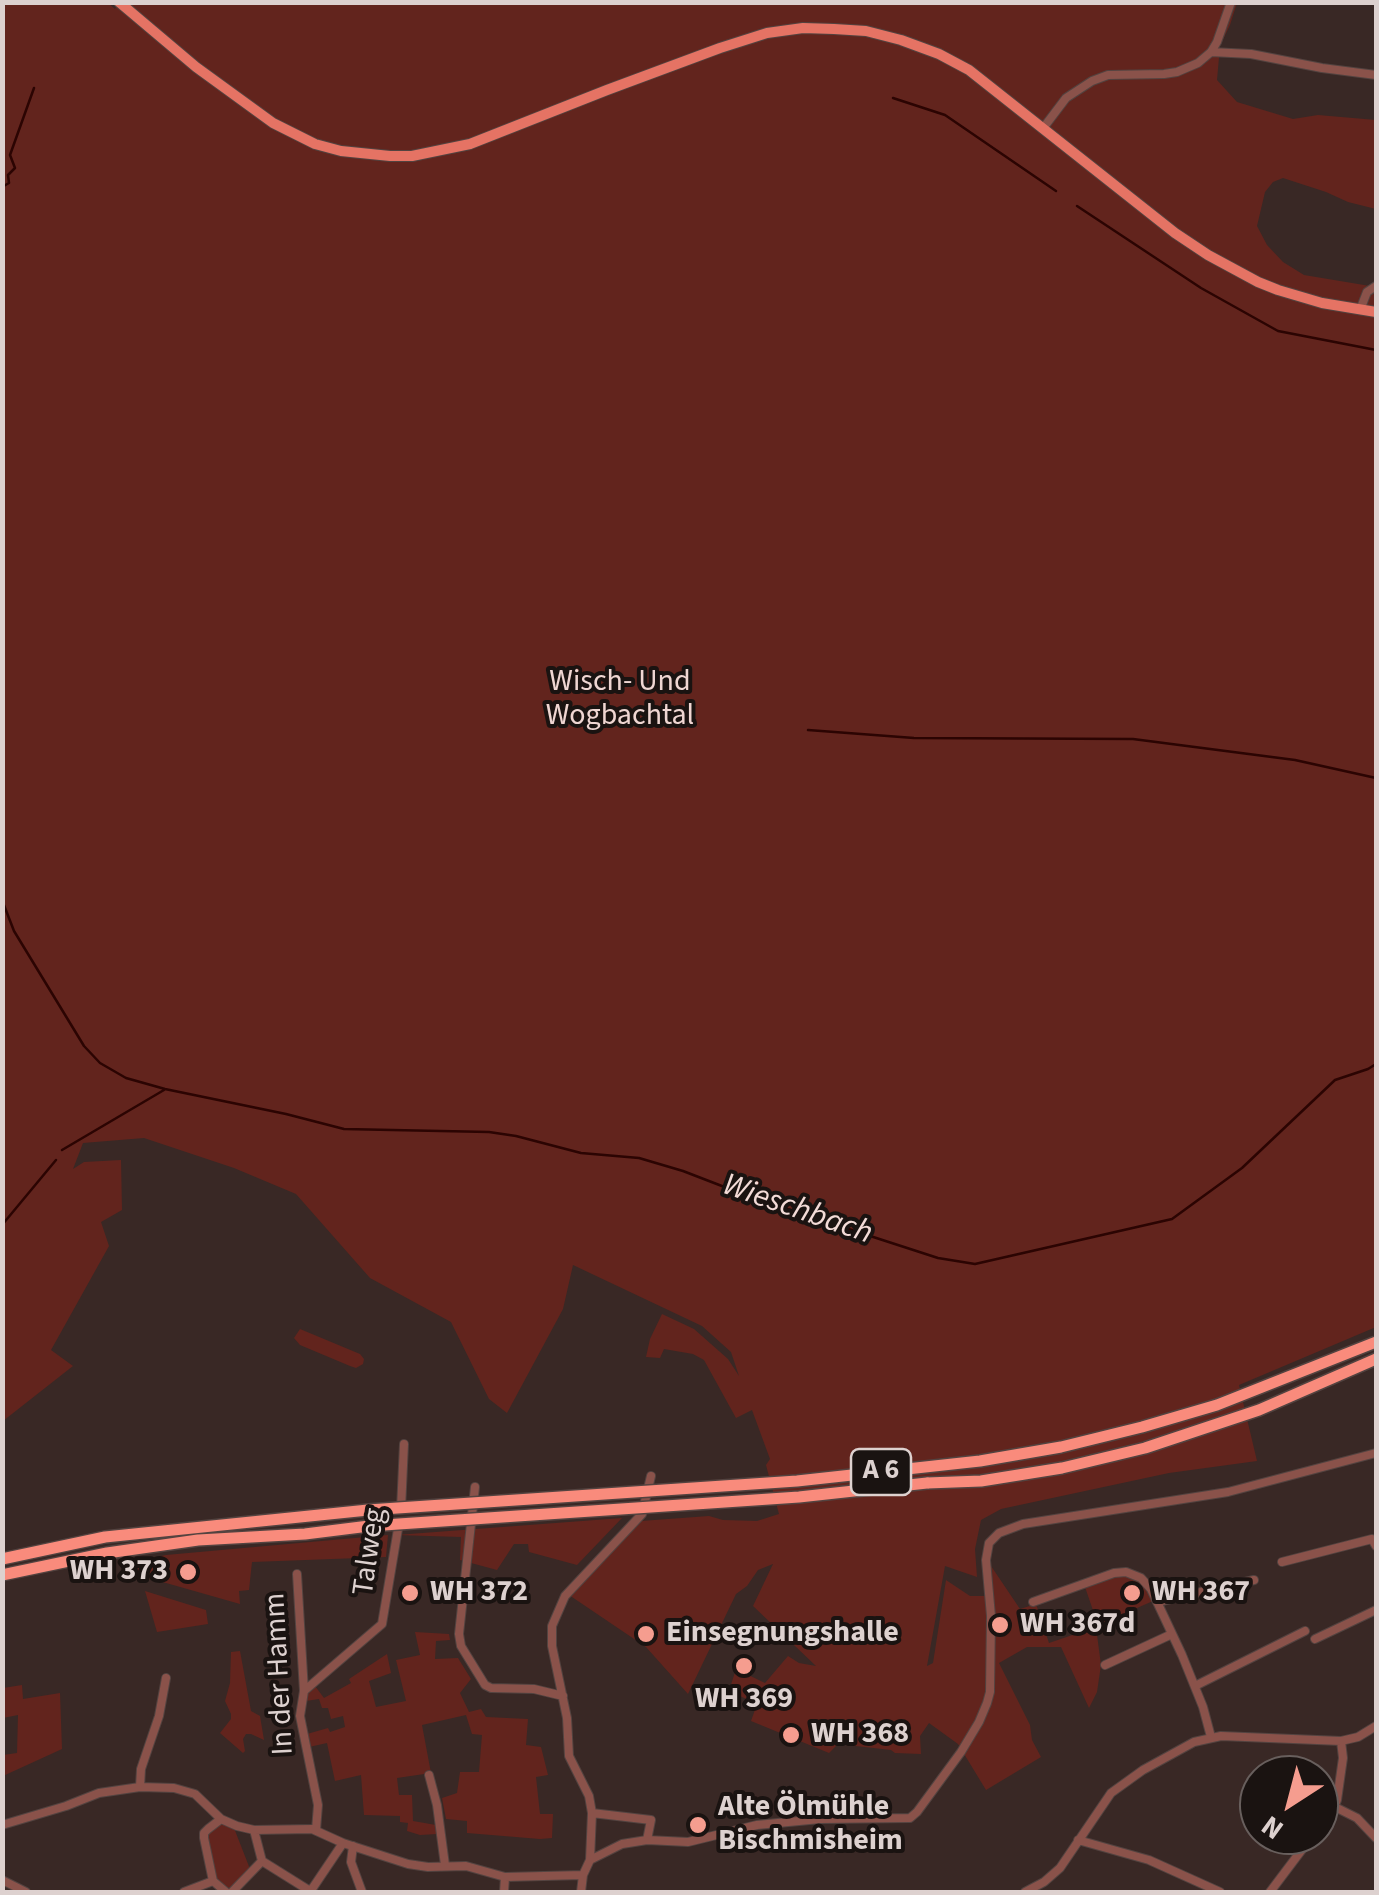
<!DOCTYPE html>
<html>
<head>
<meta charset="utf-8">
<style>
	body { margin:0 }
	#map { position:relative; width:1379px; height:1895px; overflow:hidden; background:#392825; font-family:"Source Sans 3",sans-serif }
	canvas { display:block }
	.frame { position:absolute; inset:0; border:5px solid #ddd1cf; pointer-events:none }
	.north { position:absolute; left:1239px; top:1755px; width:100px; height:100px; box-sizing:border-box; background:#1a1311; border:2px solid #685f5d; border-radius:50%; rotate:216deg; font-size:28px; font-weight:700; line-height:40px; text-align:center; color:#ddd1cf }
	.north::after { content:''; display:block; margin:auto; width:35px; height:45px; background:#f59d8f; clip-path:polygon(50% 0,100% 100%,50% 72%,0 100%) }
</style>
</head>
<body>
<div id="map">
<canvas width="1379" height="1895"></canvas>
<div class="frame"></div>
<div class="north">N</div>
</div>
<script>
const ctx = document.querySelector('canvas').getContext('2d');
ctx.lineJoin = 'round';
function fillPath(path, color) {
  ctx.fillStyle = color;
  ctx.fill(path, 'evenodd');
}
function poly(rows) {
  const path = new Path2D();
  for (const r of rows) {
    path.moveTo(r[0], r[1]);
    for (let i = 2; i < r.length; i += 2) path.lineTo(r[i], r[i + 1]);
  }
  return path;
}
function strokePath(path, color, width, dash) {
  ctx.strokeStyle = color;
  ctx.lineWidth = width;
  ctx.lineCap = dash ? 'butt' : 'round';
  ctx.setLineDash(dash || []);
  ctx.stroke(path);
}
function write(font, color, halo, rows, align = 'center') {
  ctx.font = font + ' "Source Sans 3",sans-serif';
  ctx.lineWidth = 8;
  ctx.setLineDash([]);
  ctx.textBaseline = 'middle';
  ctx.strokeStyle = halo;
  ctx.fillStyle = color;
  for (const [text, x, y, turn = 0] of rows) {
    ctx.save();
    ctx.translate(x, y);
    ctx.rotate((+turn || 0) * Math.PI / 180);
    ctx.textAlign = isNaN(turn) ? turn : align;
    if (halo) ctx.strokeText(text, 0, 0);
    ctx.fillText(text, 0, 0);
    ctx.restore();
  }
}
const green = poly([
	[118,2,1237,3,1230,25,1220,46,1217,80,1237,102,1293,119,1318,115,1376,120,1376,209,1348,202,1326,192,1283,178,1273,182,1265,192,1257,226,1267,245,1283,262,1304,275,1376,287,1376,1327,1239,1385,1257,1461,1169,1473,1001,1509,981,1520,975,1549,977,1577,945,1566,927,1666,933,1663,946,1580,970,1596,991,1596,989,1563,1020,1609,1036,1604,1049,1643,1096,1627,1101,1665,1097,1692,1089,1708,1061,1647,1027,1647,999,1663,1030,1725,1032,1740,1041,1757,986,1790,958,1744,929,1723,920,1736,921,1754,895,1753,891,1750,838,1744,829,1753,751,1721,757,1704,729,1691,736,1669,765,1683,788,1656,799,1663,816,1666,753,1606,773,1564,758,1570,747,1586,736,1594,688,1694,646,1647,569,1595,641,1521,709,1516,723,1520,757,1521,779,1514,766,1465,770,1459,752,1410,736,1418,704,1360,693,1354,664,1349,660,1358,646,1357,650,1339,662,1314,694,1329,728,1359,739,1376,731,1352,702,1326,573,1265,563,1309,507,1413,489,1399,451,1322,370,1278,296,1194,234,1168,144,1138,83,1143,73,1169,84,1162,121,1160,122,1210,101,1222,109,1246,51,1350,73,1366,3,1421,3,3,108,3,115,9],
	[300,1329,360,1354,364,1359,363,1364,356,1368,350,1366,300,1345,294,1338],
	[622,1518,577,1565,529,1552,528,1544,514,1544,497,1570,460,1560,461,1537,396,1535],
	[388,1535,386,1557,252,1562,249,1590,239,1591,240,1604,145,1577,138,1572,138,1561,166,1555],
	[1126,1576,1139,1581,1147,1588,1153,1601,1098,1625,1085,1587,1112,1577],
	[145,1591,206,1610,208,1624,157,1632],
	[415,1632,449,1634,450,1640,436,1641,435,1659,458,1658,471,1679,460,1693,469,1712,481,1709,486,1717,528,1719,526,1745,541,1747,548,1775,536,1777,540,1814,553,1814,552,1838,540,1839,467,1833,467,1821,446,1819,442,1798,457,1793,460,1772,479,1772,482,1735,472,1734,466,1715,422,1725,431,1773,397,1778,399,1795,412,1795,413,1821,436,1825,437,1834,420,1835,407,1831,408,1823,400,1822,400,1816,364,1815,361,1775,335,1781,327,1743,309,1747,307,1734,328,1728,330,1732,345,1727,343,1716,331,1719,328,1708,322,1708,319,1699,306,1701,308,1692,315,1686,324,1698,351,1683,349,1679,387,1654,391,1673,369,1681,376,1707,406,1701,396,1660,420,1655],
	[240,1651,251,1711,260,1716,264,1740,251,1734,246,1734,243,1739,245,1751,243,1753,220,1733,231,1719,231,1714,225,1701,230,1683,231,1652],
	[22,1685,23,1699,60,1693,62,1749,3,1776,3,1755,17,1753,18,1715,3,1718,3,1688],
	[221,1821,234,1828,250,1869,229,1892,215,1880,205,1834]
]);
const stream = poly([
	[893,98,945,115,1056,191],
	[2,187,9,183,8,175,15,168,10,155,34,88],
	[2,190,2,196],
	[1077,206,1201,288,1278,331,1376,350],
	[808,730,914,738,1133,739,1295,760,1376,778],
	[2,900,14,931,84,1046,100,1063,126,1078,165,1089,286,1114,344,1129,489,1132,516,1136,581,1153,639,1158,683,1171,753,1198,938,1258,975,1264,1172,1219,1242,1168,1335,1080,1368,1069,1376,1064],
	[62,1150,164,1090],
	[2,1225,56,1160]
]);
const minor = poly([
	[1211,52,1251,54,1322,68,1376,75],
	[1044,127,1066,98,1092,81,1108,75,1164,74,1177,72,1198,63,1211,52,1217,42,1231,2],
	[1360,310,1367,292,1376,286],
	[475,1487,459,1634,461,1646,485,1685,491,1688,534,1689,563,1696],
	[401,1509,404,1444],
	[1282,1562,1372,1539,1376,1546],
	[297,1574,304,1691,300,1716,318,1805,316,1830],
	[1033,1602,1114,1573,1126,1572,1141,1578,1151,1589,1182,1655,1203,1707,1211,1737],
	[1157,1602,1254,1580],
	[1315,1639,1376,1610],
	[1105,1665,1172,1634],
	[1195,1686,1305,1631],
	[304,1691,382,1624,399,1523],
	[429,1775,437,1805,445,1865],
	[140,1787,141,1769,159,1716,166,1678],
	[1247,1798,1259,1804],
	[1335,1807,1357,1818,1376,1838],
	[592,1813,651,1820,647,1840],
	[221,1819,208,1829,204,1833,204,1838,213,1881,226,1892],
	[2,1825,66,1806,99,1793,140,1787,174,1788,195,1794,221,1819,237,1826,254,1830,312,1829,343,1843,408,1864,428,1867,466,1866,505,1877,583,1875],
	[1319,1827,1332,1812,1337,1800,1343,1758,1341,1741],
	[254,1830,262,1861,310,1891],
	[1078,1840,1149,1860,1220,1892],
	[353,1846,351,1862,362,1892],
	[590,1860,622,1844,647,1840,688,1842,757,1825,820,1819,910,1818,917,1812,961,1752,979,1722,987,1703,990,1692,991,1616,986,1560,989,1543,999,1533,1023,1524,1228,1492,1376,1453],
	[2,1880,26,1892],
	[184,1892,213,1881],
	[232,1892,262,1861],
	[310,1892,343,1843],
	[504,1892,505,1877],
	[581,1892,583,1875,590,1860,592,1813,589,1796,569,1756,567,1718,552,1646,552,1626,565,1596,642,1514,651,1476],
	[1025,1892,1044,1882,1060,1868,1111,1793,1143,1770,1194,1742,1221,1736,1341,1741,1358,1737,1376,1726],
	[1270,1892,1313,1835]
]);
const major = poly([
	[119,2,196,67,273,123,315,144,341,151,390,156,412,156,470,144,607,90,720,48,767,33,803,28,834,29,866,31,901,40,939,54,969,70,1175,233,1208,255,1258,282,1278,290,1322,303,1376,312]
]);
const highway = poly([
	[927,1483,981,1481,1062,1468,1145,1448,1259,1410,1376,1359],
	[2,1559,105,1537,368,1510],
	[2,1575,107,1553,198,1540,305,1534,369,1526]
]);
const highwayBridge = poly([
	[368,1510,797,1481,980,1461,1061,1447,1142,1427,1217,1405,1376,1342],
	[369,1526,799,1497,927,1483]
]);
const markers = [
	[188,1572,10,"#f59d8f"],
	[410,1593,10,"#f59d8f"],
	[1132,1593,10,"#f59d8f"],
	[1000,1625,10,"#f59d8f"],
	[646,1634,10,"#f59d8f"],
	[744,1666,10,"#f59d8f"],
	[791,1735,10,"#f59d8f"],
	[698,1825,10,"#f59d8f"]
];
const shields = [
	[881,1472,60]
];
const shieldNames = [
	["A 6",881,1472]
];
const parkNames = [
	["Wisch- Und",620,683],
	["Wogbachtal",620,717]
];
const streetNames = [
	["Talweg",371,1552,-82],
	["In der Hamm",281,1674,-93]
];
const poiNames = [
	["WH 373",168,1572,"right"],
	["WH 372",430,1593],
	["WH 367",1152,1593],
	["WH 367d",1020,1625],
	["Einsegnungshalle",666,1634],
	["WH 369",744,1700,"center"],
	["WH 368",811,1735],
	["Alte Ölmühle",718,1808],
	["Bischmisheim",718,1842]
];
const waterNames = [
	["Wieschbach",797,1211,19]
];
fillPath(green, '#62241d');
strokePath(stream, '#2b0402', 2.5);
strokePath(minor, '#534340', 10);
strokePath(major, '#534340', 12);
strokePath(highway, '#534340', 14);
strokePath(minor, '#8a524a', 8);
strokePath(major, '#e57364', 10);
strokePath(highway, '#f98b7c', 11);
strokePath(highwayBridge, '#534340', 14, []);
strokePath(highwayBridge, '#f98b7c', 11);
for (const [x, y, r, color] of markers) {
  const dot = new Path2D();
  dot.arc(x, y, r, 0, 2 * Math.PI);
  ctx.fillStyle = color;
  ctx.fill(dot);
  strokePath(dot, '#1a1311', 4);
}
for (const [x, y, w] of shields) {
  const box = new Path2D();
  box.roundRect(x - w / 2, y - 23, w, 46, 8);
  ctx.fillStyle = '#1a1311';
  ctx.fill(box);
  strokePath(box, '#ddd1cf', 2.5);
}
write('bold 28px', '#ddd1cf', null, shieldNames);
write('30px', '#efd6d2', '#1a1311', parkNames);
write('30px', '#ddd1cf', '#1a1311', streetNames);
write('bold 30px', '#ddd1cf', '#1a1311', poiNames, 'left');
write('italic 32px', '#f3dbd7', '#1a1311', waterNames);
</script>
</body>
</html>
